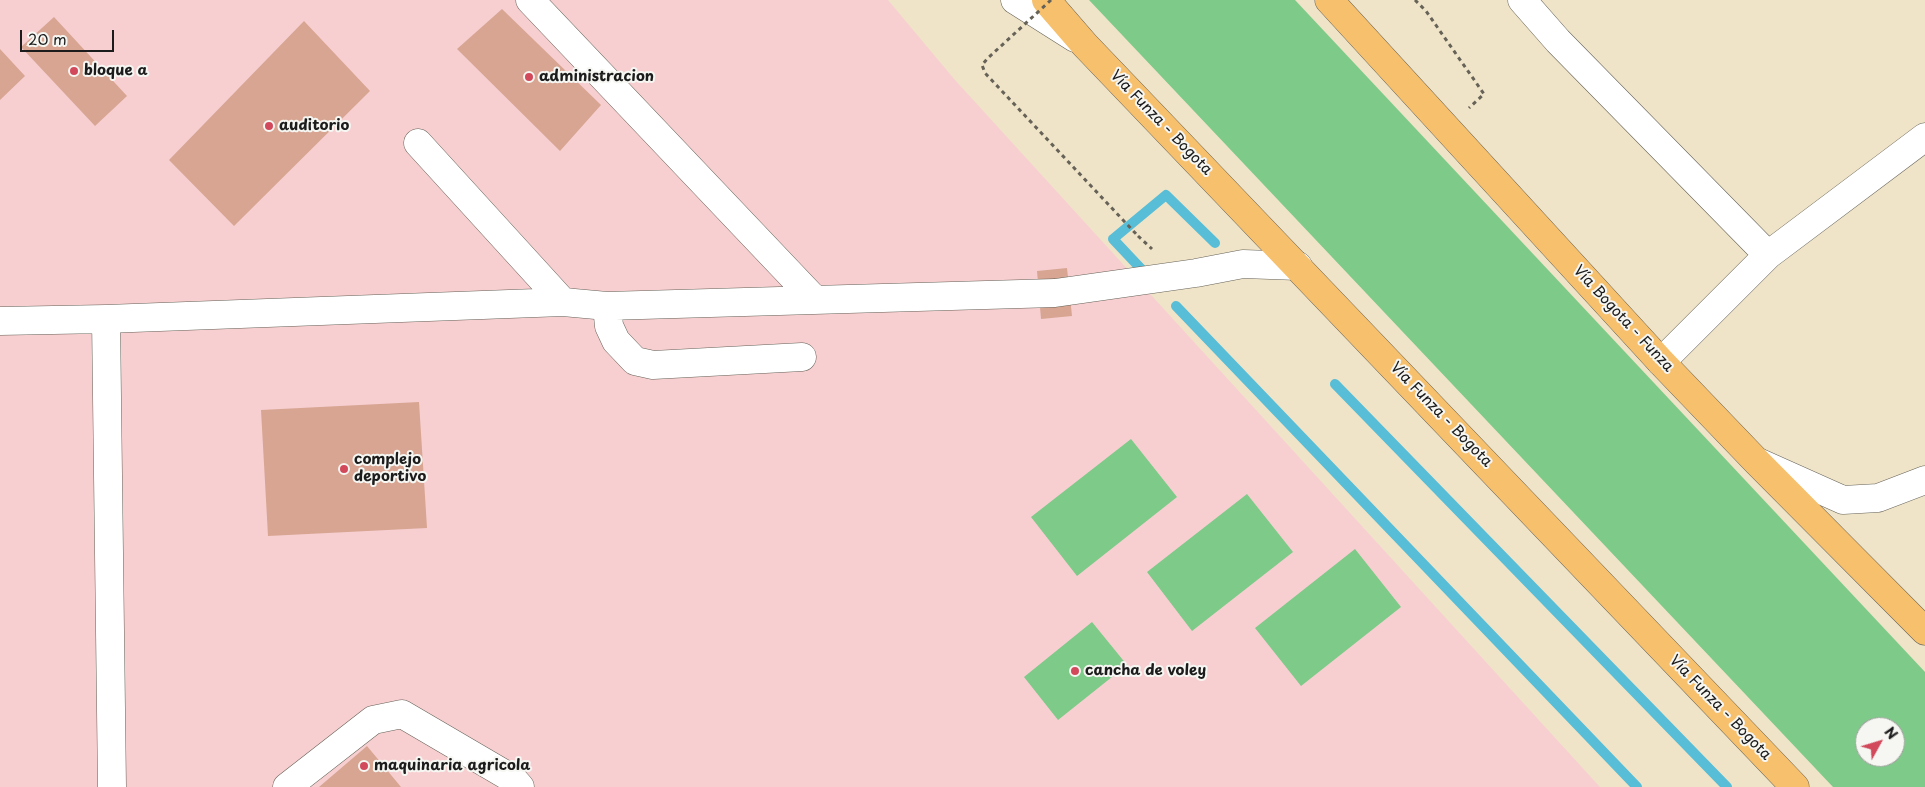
<!DOCTYPE html>
<html>
<head>
<meta charset="utf-8">
<style>
	body { margin:0 }
	#map { position:relative; width:1925px; height:787px; overflow:hidden; background:#efe4c8; font-family:"Playpen Sans",sans-serif }
	canvas { display:block }
	.north { position:absolute; left:1855px; top:717px; width:50px; height:50px; box-sizing:border-box; background:#f6f6f2; border:1px solid #9f9f9c; border-radius:50%; rotate:51deg; font-size:14px; font-weight:700; line-height:20px; text-align:center; color:#1c1c1c }
	.north::after { content:''; display:block; margin:auto; width:18px; height:22px; background:#d1495b; clip-path:polygon(50% 0,100% 100%,50% 72%,0 100%) }
	.scale { position:absolute; left:20px; top:30px; width:94px; height:22px; box-sizing:border-box; border:2px solid #1c1c1c; border-top:0; padding-left:6px; font-size:15px; line-height:18px; white-space:nowrap; color:#1c1c1c; -webkit-text-stroke:4px #f6f6f2; paint-order:stroke }
</style>
</head>
<body>
<div id="map">
<canvas width="1925" height="787"></canvas>
<div class="north">N</div>
<div class="scale">20 m</div>
</div>
<script>
const ctx = document.querySelector('canvas').getContext('2d');
ctx.lineJoin = 'round';
function fillPath(path, color) {
  ctx.fillStyle = color;
  ctx.fill(path, 'evenodd');
}
function poly(rows) {
  const path = new Path2D();
  for (const r of rows) {
    path.moveTo(r[0], r[1]);
    for (let i = 2; i < r.length; i += 2) path.lineTo(r[i], r[i + 1]);
  }
  return path;
}
function strokePath(path, color, width, dash) {
  ctx.strokeStyle = color;
  ctx.lineWidth = width;
  ctx.lineCap = dash ? 'butt' : 'round';
  ctx.setLineDash(dash || []);
  ctx.stroke(path);
}
function write(font, color, halo, rows, align = 'center') {
  ctx.font = font + ' "Playpen Sans",sans-serif';
  ctx.lineWidth = 4;
  ctx.setLineDash([]);
  ctx.textBaseline = 'middle';
  ctx.strokeStyle = halo;
  ctx.fillStyle = color;
  for (const [text, x, y, turn = 0] of rows) {
    ctx.save();
    ctx.translate(x, y);
    ctx.rotate((+turn || 0) * Math.PI / 180);
    ctx.textAlign = isNaN(turn) ? turn : align;
    if (halo) ctx.strokeText(text, 0, 0);
    ctx.fillText(text, 0, 0);
    ctx.restore();
  }
}
const built = poly([
	[0,0,888,0,955,80,1600,787,0,787]
]);
const green = poly([
	[1089,0,1295,0,1925,672,1925,787,1833,787],
	[1865,727,1895,727,1895,757,1865,757],
	[1131,439,1177,497,1077,576,1031,517],
	[1247,494,1293,552,1192,631,1147,572],
	[1355,549,1401,607,1301,686,1255,628],
	[1092,622,1127,665,1058,720,1024,677]
]);
const stream = poly([
	[1145,273,1113,239,1166,195,1215,243],
	[1176,306,1637,787],
	[1335,384,1727,787]
]);
const building = poly([
	[502,9,601,105,560,151,457,49],
	[54,17,127,96,95,126,21,47],
	[304,21,370,91,234,226,169,160],
	[0,49,25,76,0,100],
	[1067,268,1072,316,1041,319,1037,271],
	[419,402,427,528,268,536,261,410],
	[367,746,401,787,319,787]
]);
const path = poly([
	[1415,0,1426,11,1484,94,1469,108],
	[1138,236,1152,249]
]);
const minor = poly([
	[530,0,815,300],
	[1015,0,1075,38],
	[1522,0,1558,41,1768,255],
	[418,143,563,302],
	[607,306,609,326,616,341,635,361,653,365,802,357],
	[106,319,112,787],
	[0,321,106,319,563,302,607,306,1055,293,1196,273,1243,264,1298,266],
	[1661,362,1768,255,1925,137],
	[1758,462,1843,500,1878,498,1925,480],
	[287,787,373,720,402,714,513,779,520,787]
]);
const major = poly([
	[1046,0,1085,45,1795,787],
	[1329,0,1661,362,1757,462,1925,631]
]);
const pathBridge = poly([
	[1051,0,988,58,982,65,985,73,1138,236]
]);
const markers = [
	[74,71,5,"#d1495b"],
	[529,77,5,"#d1495b"],
	[269,126,5,"#d1495b"],
	[344,469,5,"#d1495b"],
	[1075,671,5,"#d1495b"],
	[364,766,5,"#d1495b"]
];
const poiNames = [
	["bloque a",84,71],
	["administracion",539,77],
	["auditorio",279,126],
	["complejo",354,460],
	["deportivo",354,477],
	["cancha de voley",1085,671],
	["maquinaria agricola",374,766]
];
const streetNames = [
	["Vía Funza - Bogota",1161,123,46],
	["Vía Bogota - Funza",1623,319,47],
	["Vía Funza - Bogota",1441,415,46],
	["Vía Funza - Bogota",1720,708,46]
];
fillPath(built, '#f7cfd1');
fillPath(green, '#7dca89');
strokePath(stream, '#58bdd6', 10);
fillPath(building, '#d7a592');
strokePath(minor, '#666258', 29);
strokePath(major, '#666258', 29);
strokePath(path, '#666258', 3, [4, 4]);
strokePath(minor, '#fff', 28);
strokePath(major, '#f7c06c', 28);
strokePath(pathBridge, '#666258', 3, [4, 4]);
for (const [x, y, r, color] of markers) {
  const dot = new Path2D();
  dot.arc(x, y, r, 0, 2 * Math.PI);
  ctx.fillStyle = color;
  ctx.fill(dot);
  strokePath(dot, '#f6f6f2', 2);
}
write('bold 15px', '#1c1c1c', '#f6f6f2', poiNames, 'left');
write('15px', '#1c1c1c', '#f6f6f2', streetNames);
</script>
</body>
</html>
